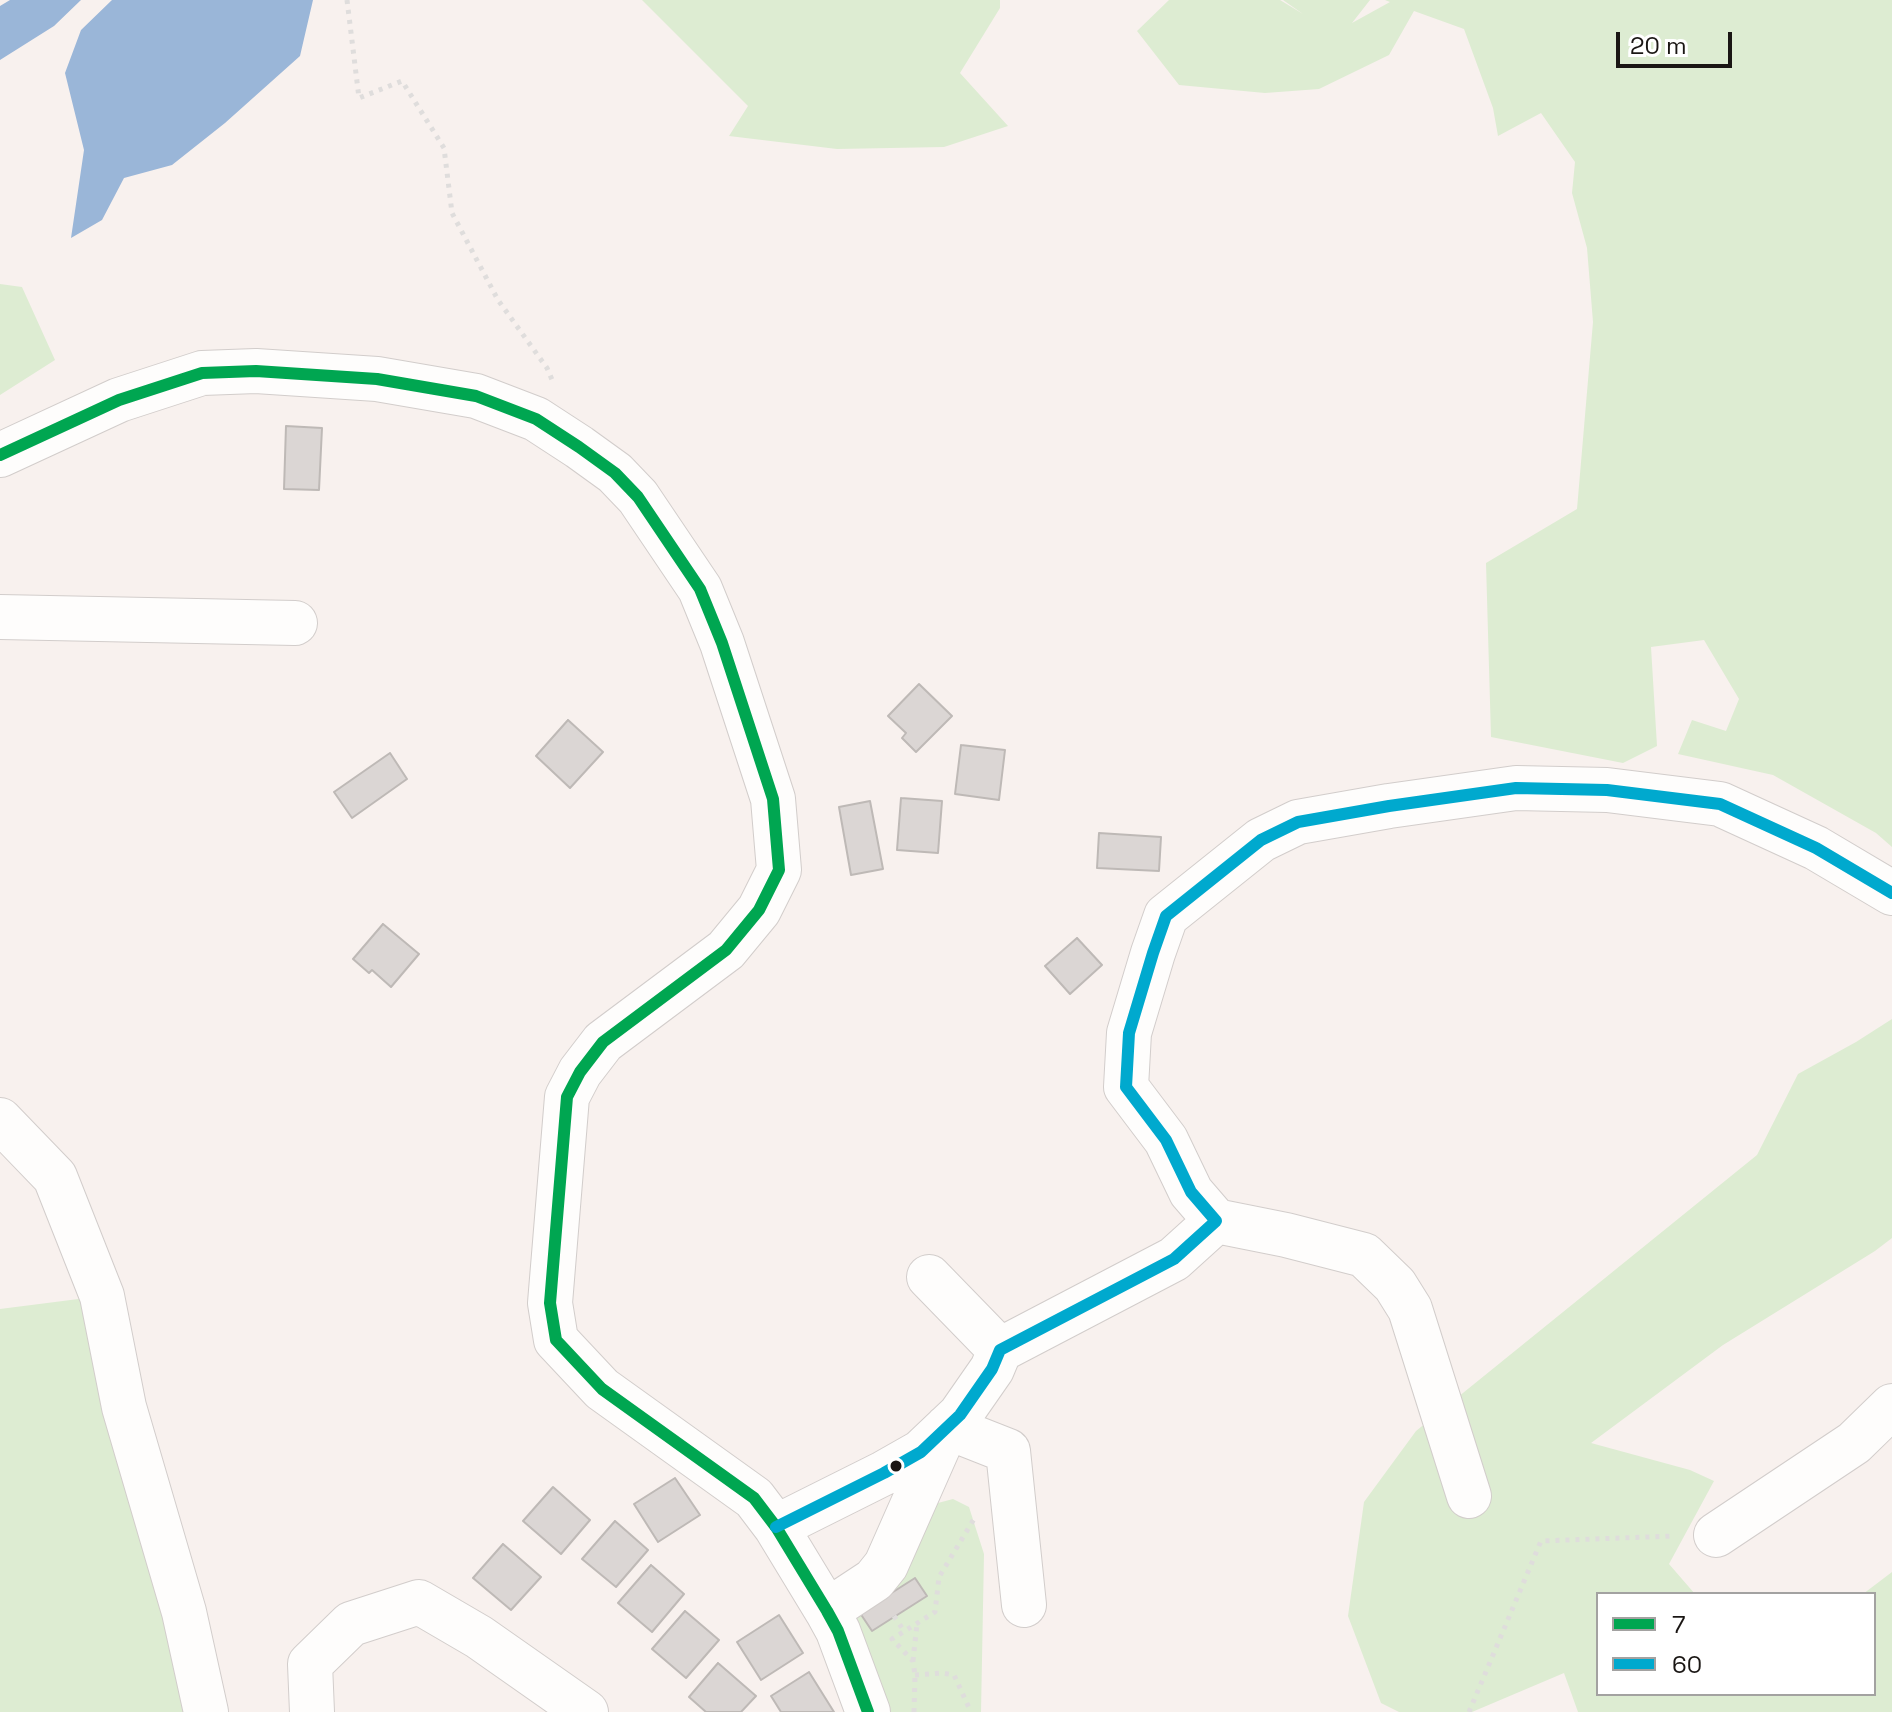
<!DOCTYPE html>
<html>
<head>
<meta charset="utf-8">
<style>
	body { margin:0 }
	#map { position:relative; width:1892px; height:1712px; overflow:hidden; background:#f8f1ee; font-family:"Space Grotesk",sans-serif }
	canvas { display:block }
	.legend { position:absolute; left:1596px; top:1592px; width:280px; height:104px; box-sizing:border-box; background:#fff; border:2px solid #a3a2a1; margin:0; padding:10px 14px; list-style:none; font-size:24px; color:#1a1614 }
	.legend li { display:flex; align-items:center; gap:16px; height:40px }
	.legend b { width:40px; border:2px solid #a3a2a1 }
	.scale { position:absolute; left:1616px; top:32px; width:116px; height:36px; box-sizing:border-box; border:4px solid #1a1614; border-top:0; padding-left:10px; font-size:24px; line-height:28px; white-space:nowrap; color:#1a1614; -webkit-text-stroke:6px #fff; paint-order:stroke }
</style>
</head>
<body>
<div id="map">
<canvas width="1892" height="1712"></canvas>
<ul class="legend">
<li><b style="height:10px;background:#00a651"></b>7</li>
<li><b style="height:10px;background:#00a9ce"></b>60</li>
</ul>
<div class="scale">20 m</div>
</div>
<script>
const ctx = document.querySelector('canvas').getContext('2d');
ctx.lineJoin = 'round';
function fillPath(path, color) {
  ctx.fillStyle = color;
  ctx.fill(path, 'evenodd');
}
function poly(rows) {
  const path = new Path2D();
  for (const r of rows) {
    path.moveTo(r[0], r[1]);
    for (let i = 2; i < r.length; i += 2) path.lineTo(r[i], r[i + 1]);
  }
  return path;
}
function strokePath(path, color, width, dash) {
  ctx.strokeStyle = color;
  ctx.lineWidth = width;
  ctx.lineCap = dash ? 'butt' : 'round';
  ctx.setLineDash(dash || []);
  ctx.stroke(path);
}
const green = poly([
	[642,0,1000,0,1000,8,960,73,1008,126,944,147,837,149,729,136,748,106],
	[1169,0,1280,0,1303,14,1283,0,1370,0,1352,23,1390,2,1385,0,1892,0,1892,847,1876,833,1773,775,1678,754,1692,720,1726,731,1739,699,1704,640,1651,647,1657,746,1623,763,1491,737,1486,563,1577,509,1593,322,1587,248,1572,193,1575,162,1541,113,1498,136,1493,108,1464,29,1414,11,1389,55,1319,89,1265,93,1179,85,1137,31],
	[0,284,22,287,55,360,0,395],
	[1892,1019,1892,1238,1875,1251,1723,1345,1591,1443,1690,1470,1714,1481,1669,1564,1695,1594,1598,1594,1598,1694,1874,1694,1874,1594,1863,1594,1892,1572,1892,1712,1578,1712,1564,1673,1472,1712,1399,1712,1381,1703,1348,1616,1364,1502,1416,1431,1757,1155,1798,1074,1856,1042],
	[102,1296,205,1712,0,1712,0,1309],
	[953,1499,969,1507,984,1554,981,1712,886,1712,855,1625,855,1615,938,1503]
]);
const water = poly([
	[10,0,81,0,54,26,0,60,0,6],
	[112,0,313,0,300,56,225,123,172,165,124,178,102,220,71,238,84,150,65,73,81,30]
]);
const building = poly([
	[286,426,322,428,319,490,284,489,286,426],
	[919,684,952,716,916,752,902,738,906,733,888,716,919,684],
	[568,720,603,752,570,788,536,756,568,720],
	[961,745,1005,750,999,800,955,794,961,745],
	[390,753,407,779,352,818,334,792,390,753],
	[901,798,942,801,938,853,897,850,901,798],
	[870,801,883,869,851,875,839,807,870,801],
	[1099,833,1161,837,1159,871,1097,868,1099,833],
	[383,924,419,954,391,987,372,970,369,973,353,959,383,924],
	[1077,938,1102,965,1070,994,1045,966,1077,938],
	[675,1478,700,1515,658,1542,634,1504,675,1478],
	[553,1487,590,1520,561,1554,523,1521,553,1487],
	[615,1521,648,1550,616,1587,582,1559,615,1521],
	[503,1544,541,1577,511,1610,473,1578,503,1544],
	[651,1565,684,1594,652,1632,618,1603,651,1565],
	[915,1578,927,1596,872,1631,860,1613,915,1578],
	[685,1611,719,1640,686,1678,652,1649,685,1611],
	[779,1615,803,1653,761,1680,737,1642,779,1615],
	[718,1663,756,1696,741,1712,706,1712,689,1697,718,1663],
	[809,1672,834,1712,781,1712,771,1696,809,1672]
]);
const path = poly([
	[347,0,359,98,402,81,444,148,452,213,498,300,547,368,553,382],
	[894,1616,904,1631],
	[913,1661,917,1624],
	[915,1675,942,1673,954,1675,971,1712],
	[914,1712,915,1675,913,1661,892,1639,935,1612,939,1577,974,1519],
	[1469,1712,1541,1541,1675,1536]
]);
const minor = poly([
	[0,455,119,400,202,373,256,371,377,379,476,396,536,419,579,447,615,473,638,497,700,589,722,643,773,799,779,870,759,910,726,950,603,1042,580,1072,567,1097,550,1303,556,1340,602,1389,754,1498,776,1527,827,1611,838,1631,868,1712],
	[0,617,295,623],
	[0,1120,55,1177,102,1296,124,1407,184,1612,206,1712],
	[929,1277,1000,1350],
	[1469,1496,1410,1309,1395,1285,1364,1255,1286,1235,1216,1221,1191,1192,1166,1140,1126,1087,1129,1033,1153,953,1166,916,1261,840,1298,822,1389,806,1516,788,1607,790,1720,804,1816,848,1892,893],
	[776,1527,884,1473,921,1452,960,1415,992,1369,1000,1350,1174,1259,1216,1221],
	[1716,1535,1854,1443,1892,1406],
	[827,1611,874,1580,886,1565,947,1427,1008,1451,1024,1605],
	[312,1712,310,1664,351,1624,419,1602,479,1637,586,1712]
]);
const bus1 = poly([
	[0,455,119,400,202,373,256,371,377,379,476,396,536,419,579,447,615,473,638,497,700,589,722,643,773,799,779,870,759,910,726,950,603,1042,580,1072,567,1097,550,1303,556,1340,602,1389,754,1498,776,1527,827,1611,838,1631,868,1712]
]);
const bus2 = poly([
	[776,1527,884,1473,921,1452,960,1415,992,1369,1000,1350,1174,1259,1216,1221,1191,1192,1166,1140,1126,1087,1129,1033,1153,953,1166,916,1261,840,1298,822,1389,806,1516,788,1607,790,1720,804,1816,848,1892,893]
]);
const markers = [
	[896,1466,7,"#1a1614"]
];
fillPath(green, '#ddecd2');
fillPath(water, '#9ab6d8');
fillPath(building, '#dbd6d4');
strokePath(building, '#beb9b6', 2);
strokePath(minor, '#d2cdcb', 46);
strokePath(path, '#dfdddc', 5, [4, 6]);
strokePath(minor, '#fefdfc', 44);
strokePath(bus1, '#00a651', 12);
strokePath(bus2, '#00a9ce', 12);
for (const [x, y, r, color] of markers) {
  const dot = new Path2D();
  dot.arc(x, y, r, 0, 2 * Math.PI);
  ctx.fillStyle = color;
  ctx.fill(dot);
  strokePath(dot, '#fff', 3);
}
</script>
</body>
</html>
